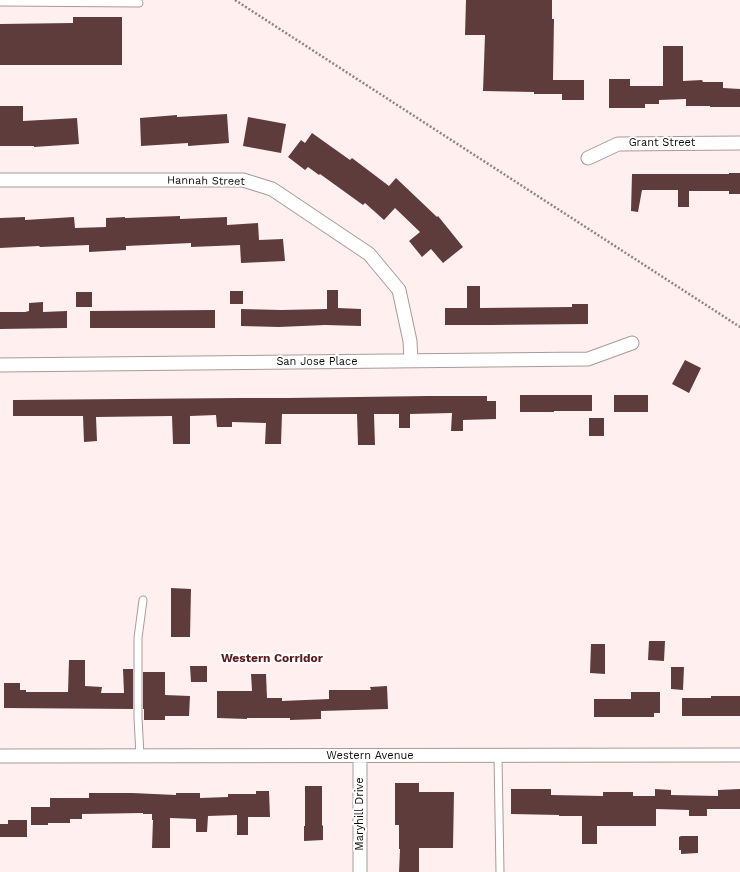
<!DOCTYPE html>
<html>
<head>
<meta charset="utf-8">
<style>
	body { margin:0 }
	canvas { display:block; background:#fff0ef }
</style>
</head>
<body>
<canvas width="740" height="872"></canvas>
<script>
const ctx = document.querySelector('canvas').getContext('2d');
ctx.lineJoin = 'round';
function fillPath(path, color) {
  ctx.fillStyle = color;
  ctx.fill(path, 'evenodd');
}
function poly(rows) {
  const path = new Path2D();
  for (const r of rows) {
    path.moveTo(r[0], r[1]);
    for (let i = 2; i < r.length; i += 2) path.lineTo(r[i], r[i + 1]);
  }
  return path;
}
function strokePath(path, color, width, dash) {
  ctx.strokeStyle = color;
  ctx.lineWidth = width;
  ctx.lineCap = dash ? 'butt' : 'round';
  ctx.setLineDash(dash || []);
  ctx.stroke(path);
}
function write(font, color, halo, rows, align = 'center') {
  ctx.font = font + ' "Work Sans",sans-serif';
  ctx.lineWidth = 4;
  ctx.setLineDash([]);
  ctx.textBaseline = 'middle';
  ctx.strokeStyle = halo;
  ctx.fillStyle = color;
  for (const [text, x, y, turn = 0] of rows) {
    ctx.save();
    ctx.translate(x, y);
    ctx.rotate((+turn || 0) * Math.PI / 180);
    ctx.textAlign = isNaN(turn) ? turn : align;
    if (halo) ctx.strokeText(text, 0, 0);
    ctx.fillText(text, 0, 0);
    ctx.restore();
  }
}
const building = poly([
	[466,0,552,0,552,19,554,19,553,80,584,80,584,100,562,100,562,94,534,94,534,92,483,91,485,35,465,35],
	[73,17,122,17,122,65,0,65,0,24,73,23],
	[663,46,683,46,683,81,702,80,703,82,723,82,723,88,740,89,740,107,710,107,710,106,686,106,686,99,659,100,659,104,645,104,645,108,609,108,609,79,630,79,630,86,663,86],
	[0,106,23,106,23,121,77,118,79,144,34,147,34,146,0,146],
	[227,114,229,143,188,146,188,143,141,146,140,118,177,115,177,117],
	[248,117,286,124,281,153,243,146],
	[312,133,350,160,352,158,389,186,396,178,437,217,438,216,463,247,443,263,431,249,422,257,409,241,420,232,395,208,384,220,365,203,363,205,320,174,319,175,308,167,305,170,288,157,301,140,305,143],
	[729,173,740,173,740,194,729,194,729,191,689,191,689,207,678,207,678,190,642,190,638,212,631,211,632,174,729,174],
	[180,216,180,219,227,217,227,225,258,223,259,240,283,239,285,261,241,263,240,245,191,247,191,243,126,246,126,250,89,252,89,245,40,247,39,246,0,248,0,218,25,217,25,220,74,217,75,228,106,227,106,218,125,217,125,218],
	[467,286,480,286,480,308,572,307,572,304,588,304,588,324,491,325,445,325,445,308,467,308],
	[327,290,338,290,338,308,361,309,361,326,325,325,279,327,241,326,241,309,281,310,327,309],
	[230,291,243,291,243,304,230,304],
	[76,292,92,292,92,307,76,307],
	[43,302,43,312,67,311,67,328,0,329,0,312,25,312,29,311,29,303],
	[215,310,215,328,90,328,90,311],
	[685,360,701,368,689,393,672,384],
	[520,395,592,395,592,411,554,411,554,412,520,412],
	[614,395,648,395,648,412,614,412],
	[428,396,487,396,487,401,496,401,496,419,463,420,463,431,451,431,452,413,410,414,410,428,399,428,399,414,374,414,375,445,358,445,357,414,282,414,281,444,265,444,266,423,232,422,232,427,217,427,216,415,190,416,190,444,173,444,172,416,96,417,97,441,84,442,83,416,13,416,13,400,240,398,287,398],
	[589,418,604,418,604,436,589,436],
	[171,588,191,589,190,637,171,637],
	[649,641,665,641,664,661,648,660],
	[591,644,605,644,605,674,590,673],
	[69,660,85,660,85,686,102,687,101,693,124,693,123,669,133,669,133,709,4,708,4,683,20,683,20,690,26,690,26,692,68,692],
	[190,666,207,666,207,682,191,682],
	[671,667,684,667,683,690,671,689],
	[143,672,165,672,165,695,190,696,189,716,165,716,165,720,144,720,144,709,143,709],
	[251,674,266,674,267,698,282,698,282,701,329,699,329,690,371,690,370,687,387,686,388,709,321,711,321,719,290,720,290,718,247,718,247,719,217,718,217,691,252,691],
	[631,692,660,692,660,713,654,713,654,717,594,717,594,699,631,699],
	[711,696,740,696,740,716,682,716,682,698,711,698],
	[395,783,419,783,419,792,454,792,453,848,419,848,419,872,399,872,400,849,399,849,399,825,395,825],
	[305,786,322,786,322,826,323,825,323,840,304,841,304,826,305,826],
	[511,789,551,789,551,795,603,796,603,792,633,792,633,796,655,796,655,789,671,790,671,795,718,796,718,790,740,789,740,809,707,809,707,816,689,816,689,810,656,809,656,826,597,826,597,844,582,844,582,816,559,816,559,815,511,814],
	[256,791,269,791,270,817,248,817,248,835,237,835,237,815,208,816,207,832,196,832,196,819,170,818,170,848,152,848,153,820,152,820,152,814,143,814,143,813,82,814,82,819,70,819,70,823,48,823,48,825,31,825,31,807,50,807,50,798,89,798,89,793,132,793,176,795,176,793,200,793,200,798,228,797,228,794,256,794],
	[8,820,27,820,27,837,0,837,0,824,8,824],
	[681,836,698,836,698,853,681,854,681,850,679,850,679,837]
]);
const path = poly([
	[235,0,740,327]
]);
const service = poly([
	[0,2,139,3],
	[140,756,138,717,138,638,143,600],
	[498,756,500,872]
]);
const minor = poly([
	[588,158,618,144,740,143],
	[0,180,243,180,272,189,369,254,399,290,410,341,411,361],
	[0,365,588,359,632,343],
	[0,756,740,755],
	[360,756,360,872]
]);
const streetNames = [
	["Grant Street",662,143],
	["Hannah Street",206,181,1],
	["San Jose Place",317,362],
	["Western Avenue",370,756],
	["Maryhill Drive",360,814,-90]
];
const neighbourhoodNames = [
	["Western Corridor",272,658]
];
fillPath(building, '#5f3c3c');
strokePath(service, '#a89a9a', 9);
strokePath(minor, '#a89a9a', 15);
strokePath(path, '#8e8483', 2.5, [2, 2]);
strokePath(service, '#fff', 7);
strokePath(minor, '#fff', 13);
write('11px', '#0f0a0a', '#fff', streetNames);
write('bold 12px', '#5f1a20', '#fff', neighbourhoodNames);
</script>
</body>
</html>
